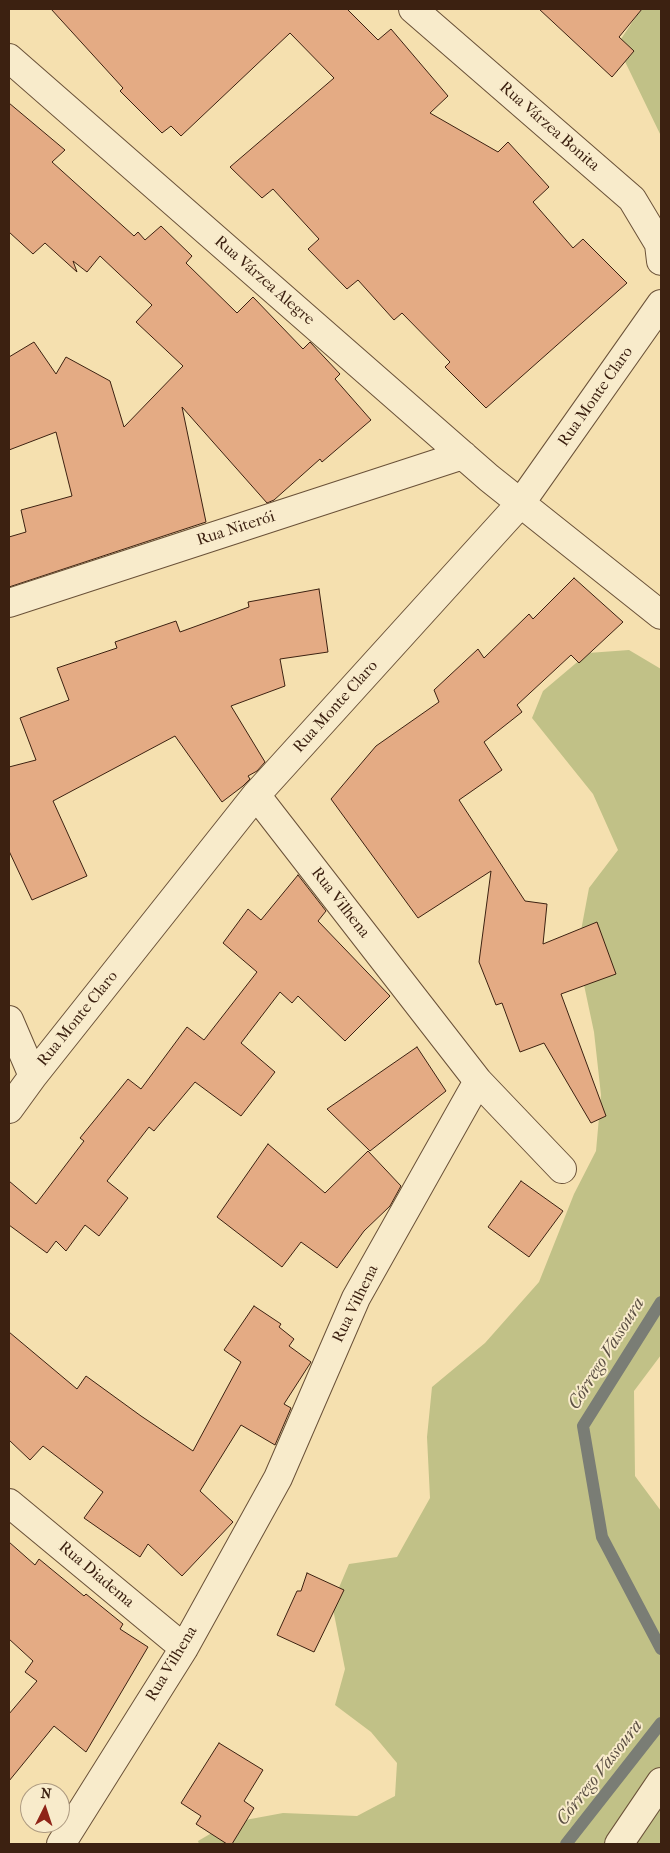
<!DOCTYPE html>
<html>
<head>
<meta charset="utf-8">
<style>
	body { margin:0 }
	#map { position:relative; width:670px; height:1853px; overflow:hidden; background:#f5e0af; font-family:"IM FELL French Canon",serif }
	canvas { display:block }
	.frame { position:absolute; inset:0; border:10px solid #3c2111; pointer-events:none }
	.north { position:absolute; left:20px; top:1783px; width:50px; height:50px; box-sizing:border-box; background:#f8ebcb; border:1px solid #ad9a81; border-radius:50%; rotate:4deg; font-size:14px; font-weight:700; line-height:20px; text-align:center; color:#3c2111 }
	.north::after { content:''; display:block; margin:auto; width:18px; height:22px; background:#8f2418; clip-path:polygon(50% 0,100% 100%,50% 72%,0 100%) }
</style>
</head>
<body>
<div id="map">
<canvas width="670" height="1853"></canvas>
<div class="frame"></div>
<div class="north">N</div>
</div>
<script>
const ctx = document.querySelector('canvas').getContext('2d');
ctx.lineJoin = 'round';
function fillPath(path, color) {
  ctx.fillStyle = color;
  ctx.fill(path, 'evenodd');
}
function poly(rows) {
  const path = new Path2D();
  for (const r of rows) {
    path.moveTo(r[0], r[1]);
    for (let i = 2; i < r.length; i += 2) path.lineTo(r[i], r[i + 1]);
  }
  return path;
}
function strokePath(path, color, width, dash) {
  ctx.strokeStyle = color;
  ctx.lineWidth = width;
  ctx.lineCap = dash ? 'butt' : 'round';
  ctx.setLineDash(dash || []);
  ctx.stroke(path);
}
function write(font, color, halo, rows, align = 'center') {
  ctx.font = font + ' "IM FELL French Canon",serif';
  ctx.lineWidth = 4;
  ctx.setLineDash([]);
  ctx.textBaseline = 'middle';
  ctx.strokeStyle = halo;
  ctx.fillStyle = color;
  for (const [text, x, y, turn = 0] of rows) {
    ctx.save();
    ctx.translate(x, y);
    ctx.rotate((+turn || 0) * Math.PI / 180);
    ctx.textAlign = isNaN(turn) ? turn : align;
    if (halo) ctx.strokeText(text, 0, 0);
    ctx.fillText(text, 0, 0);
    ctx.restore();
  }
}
const green = poly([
	[641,9,661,9,661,136,617,45],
	[629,650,661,669,661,1355,634,1391,635,1476,661,1511,661,1844,199,1844,198,1841,229,1823,283,1813,357,1816,395,1796,397,1763,371,1732,335,1705,345,1669,332,1604,349,1564,397,1557,430,1498,427,1437,432,1387,485,1343,539,1282,574,1194,596,1151,601,1095,594,1032,577,952,589,888,618,850,593,794,532,718,543,691,588,653]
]);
const stream = poly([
	[661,1302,583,1426,602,1537,661,1649],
	[566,1844,661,1723]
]);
const building = poly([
	[51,9,347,9,378,40,391,29,448,96,430,113,498,152,508,142,549,187,533,202,573,248,583,239,627,283,486,408,445,367,450,362,402,313,394,320,358,280,347,289,308,249,319,239,273,189,262,198,230,167,334,78,290,33,181,136,171,126,162,133,120,91,123,88,51,9],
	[539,9,642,9,619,37,634,51,612,77,539,9],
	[9,103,65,150,52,162,134,236,138,232,145,240,161,226,192,256,186,263,237,313,253,297,303,349,310,342,340,374,335,379,371,420,322,462,320,459,274,500,267,503,182,407,206,522,9,587,9,537,26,532,21,510,72,496,56,432,9,450,9,357,34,342,56,374,66,357,110,381,124,427,183,366,136,322,152,305,100,256,87,272,73,261,77,272,45,243,33,254,9,232,9,103],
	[574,578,623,622,579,663,571,655,517,705,522,712,484,742,502,770,459,800,525,901,547,904,543,944,597,922,616,974,561,994,606,1116,591,1123,544,1043,520,1052,502,1003,496,1005,479,962,491,871,418,918,331,799,376,746,439,702,434,690,478,649,484,658,529,614,533,619,574,578],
	[319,589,328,652,280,659,285,686,231,706,265,762,257,771,248,776,250,779,243,786,222,802,175,736,53,801,87,876,32,900,9,851,9,767,36,760,20,718,69,700,57,668,117,648,115,642,176,621,180,632,249,607,248,602,319,589],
	[298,875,326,911,318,921,390,996,345,1041,298,996,292,1003,280,992,241,1043,275,1072,241,1116,195,1082,154,1131,149,1127,107,1181,128,1198,99,1236,85,1225,66,1251,56,1241,47,1253,9,1225,9,1181,36,1204,84,1141,80,1138,128,1079,141,1089,187,1027,204,1040,257,972,223,943,248,909,261,920,298,875],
	[417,1047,446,1091,370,1151,327,1109,417,1047],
	[268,1144,325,1193,368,1151,401,1186,390,1206,364,1231,337,1268,301,1242,282,1267,217,1217,268,1144],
	[521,1181,563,1211,529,1257,488,1227,521,1181],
	[254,1306,281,1324,279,1327,294,1339,289,1346,311,1362,284,1404,291,1408,275,1445,241,1425,200,1491,233,1522,182,1576,148,1544,140,1557,84,1518,103,1492,43,1446,30,1460,9,1440,9,1332,77,1389,86,1376,141,1416,193,1451,241,1362,224,1350,254,1306],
	[9,1542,35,1565,39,1559,84,1596,86,1594,123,1624,120,1629,148,1647,86,1752,54,1726,9,1781,9,1714,37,1681,25,1672,33,1661,9,1639,9,1542],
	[307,1573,344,1590,314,1652,277,1635,297,1591,301,1591,307,1573],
	[219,1743,263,1770,244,1801,254,1808,232,1844,227,1844,196,1824,201,1816,181,1803,219,1743]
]);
const minor = poly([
	[413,9,632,199,659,244,661,261],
	[9,58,489,478,661,615],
	[9,603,463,455],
	[9,1020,33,1076],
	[478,1081,562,1169],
	[9,1109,33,1076,256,795,520,504,661,304],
	[9,1503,184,1648],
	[61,1844,184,1648,278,1478,356,1298,478,1081,256,795],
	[619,1844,661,1782]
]);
const streetNames = [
	["Rua Várzea Bonita",549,127,41],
	["Rua Várzea Alegre",264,281,41],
	["Rua Monte Claro",596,397,-55],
	["Rua Niterói",236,529,-18],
	["Rua Monte Claro",336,707,-48],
	["Rua Vilhena",340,903,52],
	["Rua Monte Claro",78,1019,-51],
	["Rua Vilhena",356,1304,-64],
	["Rua Diadema",96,1575,40],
	["Rua Vilhena",172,1664,-59]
];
const waterNames = [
	["Córrego Vassoura",607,1354,-58],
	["Córrego Vassoura",600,1773,-52]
];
fillPath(green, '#c1c187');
strokePath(stream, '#7a7d75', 12);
fillPath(building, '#e4ab84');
strokePath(building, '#3c2111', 1);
strokePath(minor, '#6a5138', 30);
strokePath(minor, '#f8ebcb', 28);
write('16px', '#3c2111', '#f8ebcb', streetNames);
write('italic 18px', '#5b4f43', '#f8ebcb', waterNames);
</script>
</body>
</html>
